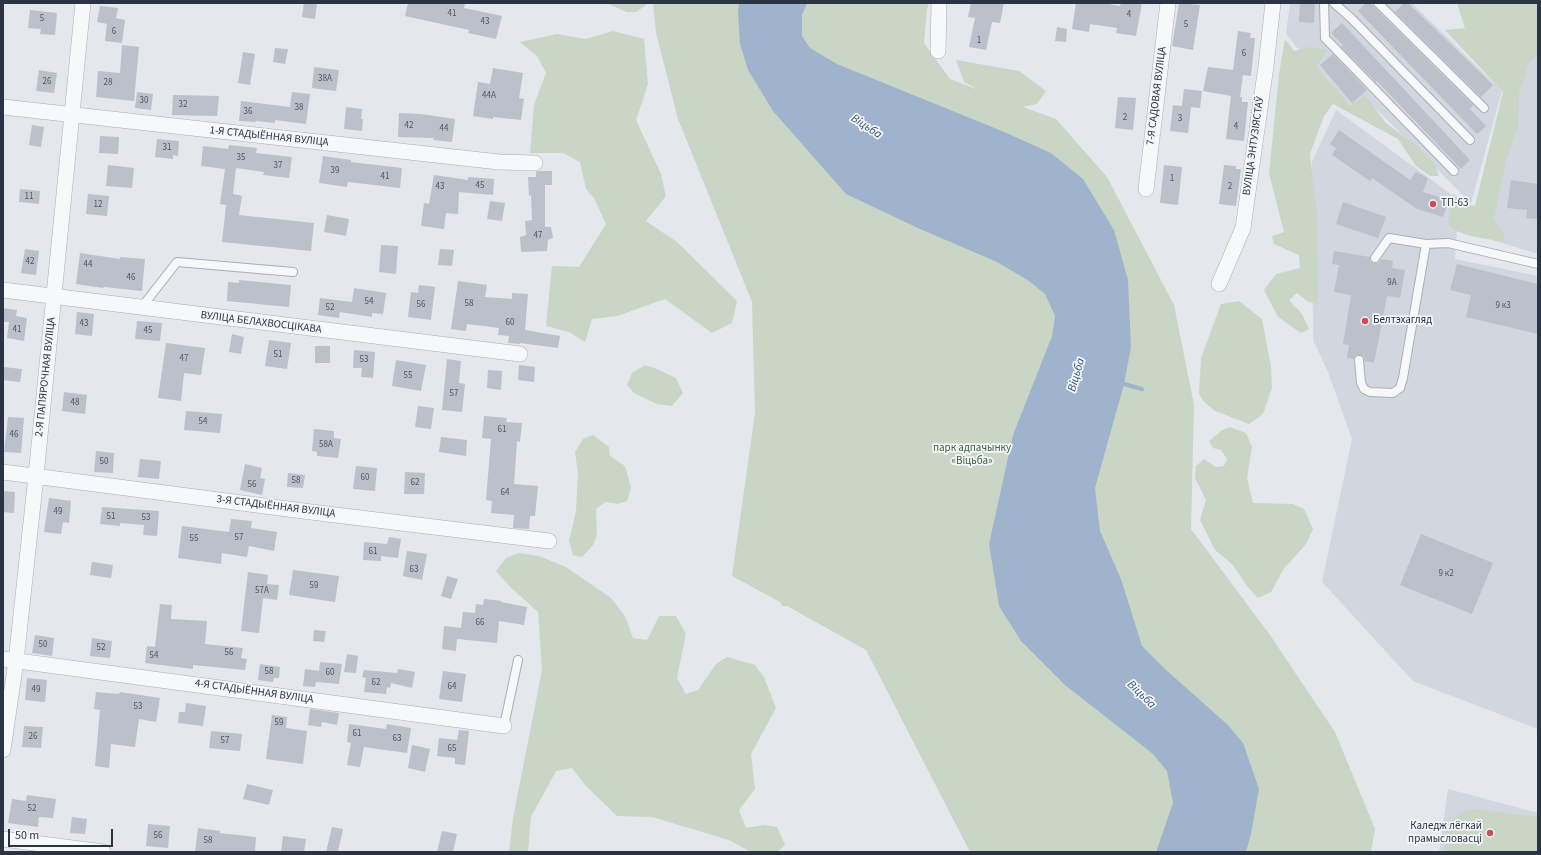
<!DOCTYPE html>
<html>
<head>
<meta charset="utf-8">
<style>
	body { margin:0 }
	#map { position:relative; width:1541px; height:855px; overflow:hidden; background:#e4e7ec; font-family:"Source Sans 3",sans-serif }
	canvas { display:block }
	.frame { position:absolute; inset:0; border:4px solid #2b3445; pointer-events:none }
	.scale { position:absolute; left:8px; top:829px; width:105px; height:18px; box-sizing:border-box; border:2px solid #2b3445; border-top:0; padding-left:5px; font-size:12px; line-height:14px; white-space:nowrap; color:#2b3445; -webkit-text-stroke:3px #f4f6f9; paint-order:stroke }
</style>
</head>
<body>
<div id="map">
<canvas width="1541" height="855"></canvas>
<div class="frame"></div>
<div class="scale">50 m</div>
</div>
<script>
const ctx = document.querySelector('canvas').getContext('2d');
ctx.lineJoin = 'round';
function fillPath(path, color) {
  ctx.fillStyle = color;
  ctx.fill(path, 'evenodd');
}
function poly(rows) {
  const path = new Path2D();
  for (const r of rows) {
    path.moveTo(r[0], r[1]);
    for (let i = 2; i < r.length; i += 2) path.lineTo(r[i], r[i + 1]);
  }
  return path;
}
function strokePath(path, color, width, dash) {
  ctx.strokeStyle = color;
  ctx.lineWidth = width;
  ctx.lineCap = dash ? 'butt' : 'round';
  ctx.setLineDash(dash || []);
  ctx.stroke(path);
}
function write(font, color, halo, rows, align = 'center') {
  ctx.font = font + ' "Source Sans 3",sans-serif';
  ctx.lineWidth = 3.5;
  ctx.setLineDash([]);
  ctx.textBaseline = 'middle';
  ctx.strokeStyle = halo;
  ctx.fillStyle = color;
  for (const [text, x, y, turn = 0] of rows) {
    ctx.save();
    ctx.translate(x, y);
    ctx.rotate((+turn || 0) * Math.PI / 180);
    ctx.textAlign = isNaN(turn) ? turn : align;
    if (halo) ctx.strokeText(text, 0, 0);
    ctx.fillText(text, 0, 0);
    ctx.restore();
  }
}
const built = poly([
	[1290,3,1412,3,1502,91,1471,203,1367,100,1351,113,1286,34],
	[1538,3,1538,254,1486,238],
	[1336,110,1459,200,1455,259,1538,276,1538,729,1413,681,1322,582,1352,439,1328,372,1313,340,1312,162],
	[1448,789,1538,813,1538,852,1439,852]
]);
const green = poly([
	[606,3,649,3,636,12,627,12],
	[653,3,929,3,927,9,924,43,950,79,979,90,964,82,956,60,1019,71,1046,91,1037,104,1023,107,1056,119,1107,177,1174,305,1194,405,1191,529,1270,635,1335,732,1375,829,1371,852,970,852,866,650,787,606,782,606,780,602,732,576,755,413,752,302,678,119,656,33],
	[1457,3,1538,3,1538,54,1529,63,1519,93,1518,128,1507,157,1494,218,1505,236,1503,242,1471,236,1456,231,1448,224,1453,194,1466,204,1475,206,1503,92,1445,30,1465,28],
	[613,31,644,39,648,84,636,120,661,174,666,196,646,221,677,242,737,301,732,323,712,333,665,299,617,316,592,319,585,342,569,332,546,326,552,266,579,267,606,224,594,198,586,189,580,162,563,153,530,153,534,105,546,73,537,56,520,42,557,34,586,39],
	[1285,39,1294,51,1308,47,1327,50,1316,67,1350,106,1365,95,1386,123,1418,147,1434,163,1439,176,1430,176,1416,166,1398,139,1333,104,1324,116,1310,154,1317,217,1318,305,1307,301,1297,293,1289,300,1302,314,1309,329,1301,333,1278,317,1264,290,1276,274,1300,268,1299,255,1274,244,1272,236,1284,232,1269,174,1279,74],
	[1239,301,1262,319,1271,367,1272,388,1263,414,1249,424,1215,411,1204,402,1199,394,1201,358,1221,304],
	[645,365,657,369,676,378,683,393,672,406,657,404,634,393,627,385,632,373],
	[1230,427,1246,433,1252,447,1247,478,1253,503,1293,504,1304,509,1313,529,1306,544,1283,570,1271,592,1258,598,1247,586,1232,564,1215,550,1200,520,1206,500,1195,478,1196,466,1204,459,1216,467,1224,466,1227,459,1221,450,1213,448,1209,441,1221,431],
	[593,435,609,447,610,456,625,466,631,488,627,501,618,504,605,502,596,509,597,535,593,545,582,557,573,555,569,541,576,511,578,474,575,452,583,439],
	[519,553,539,556,566,567,611,598,625,616,633,638,647,640,659,616,676,616,686,634,677,678,686,694,698,690,716,664,727,657,755,665,764,677,776,708,751,754,755,789,739,810,746,828,764,825,777,827,785,845,777,852,751,852,729,840,652,817,617,816,586,786,572,768,556,771,531,817,528,852,509,852,513,818,542,670,538,612,510,587,496,571,506,558],
	[1472,809,1538,817,1538,852,1445,852,1443,837,1450,821,1464,811]
]);
const water = poly([
	[739,3,807,3,802,15,802,36,810,48,837,64,1002,131,1051,153,1083,179,1114,230,1128,280,1131,347,1124,384,1095,488,1100,531,1121,579,1142,646,1166,670,1228,725,1243,743,1259,789,1251,834,1246,852,1156,852,1173,803,1167,771,1153,754,1065,685,1021,641,999,606,989,544,1013,435,1052,336,1055,316,1045,294,1029,281,997,262,920,229,846,194,773,111,748,70,740,44,738,12]
]);
const stream = poly([
	[1124,384,1142,389]
]);
const building = poly([
	[304,3,317,3,315,19,302,17],
	[408,3,465,3,464,8,502,16,496,39,468,33,469,30,405,16],
	[971,3,1004,3,1000,23,992,22,986,50,969,47,975,18,968,17],
	[1076,3,1103,3,1120,6,1121,3,1142,3,1136,36,1116,33,1117,28,1090,24,1089,32,1072,29],
	[1179,3,1200,5,1193,50,1172,46],
	[1300,3,1315,3,1314,23,1299,22],
	[1366,3,1370,3,1473,105,1470,109,1486,126,1477,134,1358,11],
	[1404,3,1408,3,1493,85,1481,97,1395,12],
	[100,6,118,8,116,18,125,20,122,43,105,41,107,24,97,22],
	[30,10,57,13,55,35,40,34,41,29,28,28],
	[1342,23,1470,160,1461,169,1377,81,1376,82,1341,47,1343,45,1331,33],
	[1057,27,1067,29,1066,42,1055,41],
	[1238,31,1251,33,1250,38,1255,38,1251,76,1243,75,1240,97,1242,97,1242,102,1248,102,1244,141,1226,139,1231,96,1203,91,1208,67,1233,70],
	[122,45,139,47,134,101,96,97,98,71,120,73],
	[275,48,288,49,285,64,273,62],
	[243,52,255,54,250,85,238,83],
	[1333,54,1367,90,1352,103,1320,65],
	[314,67,339,70,336,91,312,88],
	[493,68,523,73,519,98,524,99,521,120,493,117,493,119,473,116,478,82,490,84],
	[39,70,57,73,54,93,36,91],
	[1184,89,1202,91,1200,108,1182,106],
	[137,92,153,94,151,110,135,108],
	[292,92,310,94,306,124,275,120,275,123,256,121,255,122,239,121,241,101,290,107],
	[173,95,219,96,217,116,172,115],
	[1118,97,1136,98,1133,130,1115,128],
	[1173,105,1191,107,1188,133,1170,131],
	[346,107,362,109,361,119,363,119,362,131,344,129],
	[399,113,421,114,455,119,452,142,433,140,434,138,398,137],
	[32,125,44,127,41,147,29,145],
	[1339,130,1410,180,1416,172,1428,178,1423,192,1449,200,1443,217,1417,209,1372,178,1370,181,1332,155,1336,148,1330,144],
	[100,136,119,137,118,154,99,153],
	[157,139,179,141,178,156,173,155,173,159,155,157],
	[229,145,257,148,256,153,292,157,289,178,263,175,264,172,236,168,233,194,242,196,239,215,314,223,311,251,222,242,226,205,220,204,225,169,201,166,203,146,228,149],
	[323,156,351,160,351,162,402,168,400,188,348,182,347,187,319,183],
	[108,165,134,168,132,188,106,186],
	[1164,165,1182,167,1178,205,1160,203],
	[1224,165,1236,166,1236,169,1241,169,1236,206,1219,204],
	[552,171,552,185,545,185,545,227,551,227,553,238,548,240,547,251,521,252,520,237,526,235,525,221,532,220,531,195,529,196,528,177,536,177,536,172,538,171],
	[434,175,468,180,468,177,494,179,493,195,459,192,458,214,446,213,444,229,421,226,424,203,429,204],
	[1511,180,1538,184,1538,219,1526,218,1527,210,1507,208],
	[20,189,40,191,39,204,19,202],
	[88,194,109,196,107,216,86,214],
	[490,201,505,203,502,221,487,219],
	[1343,202,1386,217,1378,238,1336,224],
	[327,215,349,219,346,236,324,232],
	[381,245,398,246,396,274,379,272],
	[25,249,39,251,36,275,21,273],
	[440,249,454,250,452,266,438,265],
	[1334,251,1370,257,1370,261,1374,263,1378,263,1381,259,1393,261,1392,268,1405,270,1400,298,1387,296,1374,363,1365,361,1364,357,1361,355,1356,355,1354,359,1347,358,1349,345,1343,344,1351,295,1334,292,1339,265,1332,264],
	[80,253,120,259,120,257,145,259,142,291,104,287,103,288,76,284],
	[1457,264,1538,284,1538,334,1466,317,1471,295,1450,290],
	[239,280,291,285,289,307,227,301,228,282,239,283],
	[458,281,487,285,485,297,512,299,512,293,528,294,525,330,560,336,558,348,520,343,520,344,508,343,509,336,498,335,499,328,467,324,466,331,451,329],
	[419,285,435,287,431,320,408,317,411,292,418,293],
	[354,288,386,293,383,314,372,313,372,317,340,312,339,318,318,315,320,298,352,302],
	[3,308,17,310,16,316,27,318,24,341,7,338,9,322,3,322],
	[77,312,94,314,92,336,75,334],
	[137,321,162,323,160,341,135,339],
	[232,334,244,337,241,354,229,352],
	[269,340,291,343,287,369,265,366],
	[166,343,205,348,201,375,184,373,181,401,158,398],
	[315,346,330,346,330,363,315,363],
	[354,350,375,352,373,378,361,377,362,368,353,368],
	[447,359,461,361,459,383,465,384,462,412,442,410],
	[396,360,426,365,421,391,392,386],
	[519,365,535,367,534,382,518,380],
	[3,367,22,369,20,382,3,380],
	[488,370,502,371,501,390,487,388],
	[64,392,87,395,85,414,62,411],
	[418,406,434,408,431,429,415,427],
	[186,411,222,414,220,433,184,430],
	[484,416,507,418,506,422,522,423,520,442,517,441,514,484,538,486,535,516,530,516,529,529,513,528,514,515,491,513,492,501,486,500,491,439,482,438],
	[8,417,24,418,21,453,4,452],
	[314,429,334,431,334,438,341,439,338,458,317,456,317,452,312,451],
	[441,437,467,440,466,456,439,452],
	[96,451,114,453,113,473,94,472],
	[140,459,161,461,159,479,138,477],
	[245,464,262,468,260,478,265,479,262,495,240,490],
	[356,466,377,468,375,491,353,489],
	[405,472,425,473,424,494,404,494],
	[288,473,305,475,303,488,287,487],
	[3,491,15,492,14,513,3,512],
	[49,498,71,501,69,523,63,522,61,534,44,532],
	[102,507,159,511,157,536,143,535,144,525,120,523,120,526,100,524],
	[231,519,252,521,251,528,277,532,274,551,249,546,247,557,222,553,221,564,178,558,182,526,229,532],
	[1421,534,1493,563,1472,614,1400,585],
	[389,537,401,539,398,558,381,556,381,561,363,560,364,542,387,544],
	[407,551,427,554,422,580,403,576],
	[92,562,113,565,111,578,90,575],
	[293,570,339,576,335,602,289,595],
	[248,572,268,575,267,584,279,585,277,600,263,598,259,633,241,631],
	[447,576,458,579,451,599,441,596],
	[484,599,502,601,501,602,527,607,524,625,499,621,497,643,457,639,456,651,442,649,444,626,461,628,463,612,475,613,476,604,483,605],
	[160,604,172,605,171,619,207,621,205,644,243,648,241,658,247,659,245,670,193,665,193,669,145,663,147,646,155,647],
	[314,630,326,631,324,642,313,641],
	[35,635,54,638,52,656,32,653],
	[92,638,112,641,110,658,90,656],
	[347,654,358,656,356,673,344,672],
	[320,662,342,664,339,684,316,682,315,687,303,686,305,669,319,671],
	[260,664,280,667,279,678,274,678,273,682,258,680],
	[398,669,415,672,412,688,391,683,390,688,387,687,386,694,364,692,366,678,362,677,364,670,397,673],
	[443,671,466,674,462,702,439,699],
	[27,678,47,680,45,702,25,700],
	[96,692,119,694,120,692,160,698,156,722,139,719,135,747,111,744,109,768,95,766,100,710,94,709],
	[186,703,206,706,203,726,178,723,179,712,185,712],
	[310,709,339,713,337,725,322,722,321,727,308,725],
	[272,715,287,717,286,728,307,731,303,764,266,759],
	[349,724,386,729,387,724,411,728,407,753,364,747,360,767,347,765,351,743,347,742],
	[24,726,43,727,41,748,22,747],
	[459,730,469,731,465,765,455,764,455,758,437,756,439,738,457,740],
	[211,731,242,734,240,751,209,748],
	[412,745,430,749,425,772,408,768],
	[247,784,273,790,269,805,243,799],
	[27,795,56,799,53,818,39,817,38,827,8,823,12,799,26,801],
	[72,817,87,819,85,834,70,833],
	[148,824,170,826,168,848,146,846],
	[332,827,343,829,338,852,326,852],
	[198,828,220,831,220,833,256,837,255,852,195,852],
	[442,831,457,834,453,852,437,852],
	[283,836,306,839,304,852,281,852]
]);
const service = poly([
	[1324,3,1325,38,1454,171],
	[1334,3,1352,19,1470,140],
	[1378,3,1484,108],
	[1375,258,1389,238,1426,244],
	[141,308,177,262,293,272],
	[1359,360,1361,383,1364,389,1370,392,1393,393,1400,388,1403,378,1426,244,1448,243,1538,264],
	[504,726,518,660]
]);
const minor = poly([
	[938,51,939,3],
	[3,107,499,162,535,163],
	[1146,189,1168,3],
	[1219,284,1243,228,1266,66,1273,3],
	[3,290,520,354],
	[3,472,311,512,549,541],
	[3,659,504,726],
	[3,750,16,661,36,476,83,3],
	[3,839,103,852]
]);
const markers = [
	[1433,204,4,"#d1495b"],
	[1365,321,4,"#d1495b"],
	[1490,833,4,"#d1495b"]
];
const numberNames = [
	["41",452,14],
	["4",1129,15],
	["5",42,19],
	["43",485,22],
	["5",1186,25],
	["6",114,32],
	["1",979,41],
	["6",1244,54],
	["38А",325,79],
	["26",47,82],
	["28",108,83],
	["44А",489,96],
	["30",144,101],
	["32",183,105],
	["38",299,108],
	["36",248,112],
	["2",1125,118],
	["3",1180,119],
	["42",409,126],
	["4",1236,127],
	["44",444,129],
	["31",167,148],
	["35",241,158],
	["37",278,166],
	["39",335,171],
	["41",385,177],
	["1",1172,179],
	["45",480,186],
	["43",440,187],
	["2",1230,187],
	["11",29,197],
	["12",98,205],
	["47",538,236],
	["42",30,262],
	["44",88,265],
	["46",131,278],
	["9А",1392,283],
	["54",369,302],
	["58",469,304],
	["56",421,305],
	["9 к3",1503,306],
	["52",330,308],
	["60",510,323],
	["43",84,324],
	["41",17,330],
	["45",148,331],
	["51",278,355],
	["47",184,359],
	["53",364,360],
	["55",408,376],
	["57",454,394],
	["48",75,403],
	["54",203,422],
	["61",502,430],
	["46",14,435],
	["58А",326,445],
	["50",104,462],
	["60",365,478],
	["58",296,481],
	["62",415,483],
	["56",252,485],
	["64",505,493],
	["49",58,512],
	["51",111,517],
	["53",146,518],
	["57",239,538],
	["55",194,539],
	["61",373,552],
	["63",414,570],
	["9 к2",1446,574],
	["59",314,586],
	["57А",262,591],
	["66",480,623],
	["50",43,645],
	["52",101,648],
	["56",229,653],
	["54",154,656],
	["58",269,672],
	["60",330,673],
	["62",376,683],
	["64",452,687],
	["49",36,690],
	["53",138,707],
	["59",279,723],
	["61",357,734],
	["26",33,737],
	["63",397,739],
	["57",225,741],
	["65",452,749],
	["52",32,809],
	["56",158,836],
	["58",208,841]
];
const streetNames = [
	["7-Я САДОВАЯ ВУЛІЦА",1157,96,-83],
	["1-Я СТАДЫЁННАЯ ВУЛІЦА",269,137,6],
	["ВУЛІЦА ЭНТУЗІЯСТАЎ",1254,146,-82],
	["ВУЛІЦА БЕЛАХВОСЦІКАВА",261,323,7],
	["2-Я ПАПЯРОЧНАЯ ВУЛІЦА",46,377,-84],
	["3-Я СТАДЫЁННАЯ ВУЛІЦА",276,507,7],
	["4-Я СТАДЫЁННАЯ ВУЛІЦА",254,692,8]
];
const poiNames = [
	["ТП-63",1441,204],
	["Белтэхагляд",1373,321],
	["Каледж лёгкай",1482,827,"right"],
	["прамысловасці",1482,840,"right"]
];
const parkNames = [
	["парк адпачынку",972,449],
	["«Віцьба»",972,462]
];
const waterNames = [
	["Віцьба",866,127,33],
	["Віцьба",1077,375,-74],
	["Віцьба",1141,695,44]
];
fillPath(built, '#d2d6de');
fillPath(green, '#c9d6c5');
fillPath(water, '#9fb4cc');
strokePath(stream, '#9fb4cc', 4);
fillPath(building, '#bbc0ca');
strokePath(service, '#a9aeb7', 10);
strokePath(minor, '#a9aeb7', 16);
strokePath(service, '#f7f8fa', 8);
strokePath(minor, '#f7f8fa', 15);
for (const [x, y, r, color] of markers) {
  const dot = new Path2D();
  dot.arc(x, y, r, 0, 2 * Math.PI);
  ctx.fillStyle = color;
  ctx.fill(dot);
  strokePath(dot, '#f4f6f9', 1.5);
}
write('9px', '#4f5766', null, numberNames);
write('11px', '#2b3445', '#f4f6f9', streetNames);
write('11px', '#2b3445', '#f4f6f9', poiNames, 'left');
write('11px', '#3f6138', '#f4f6f9', parkNames);
write('italic 12px', '#34527a', '#f4f6f9', waterNames);
</script>
</body>
</html>
